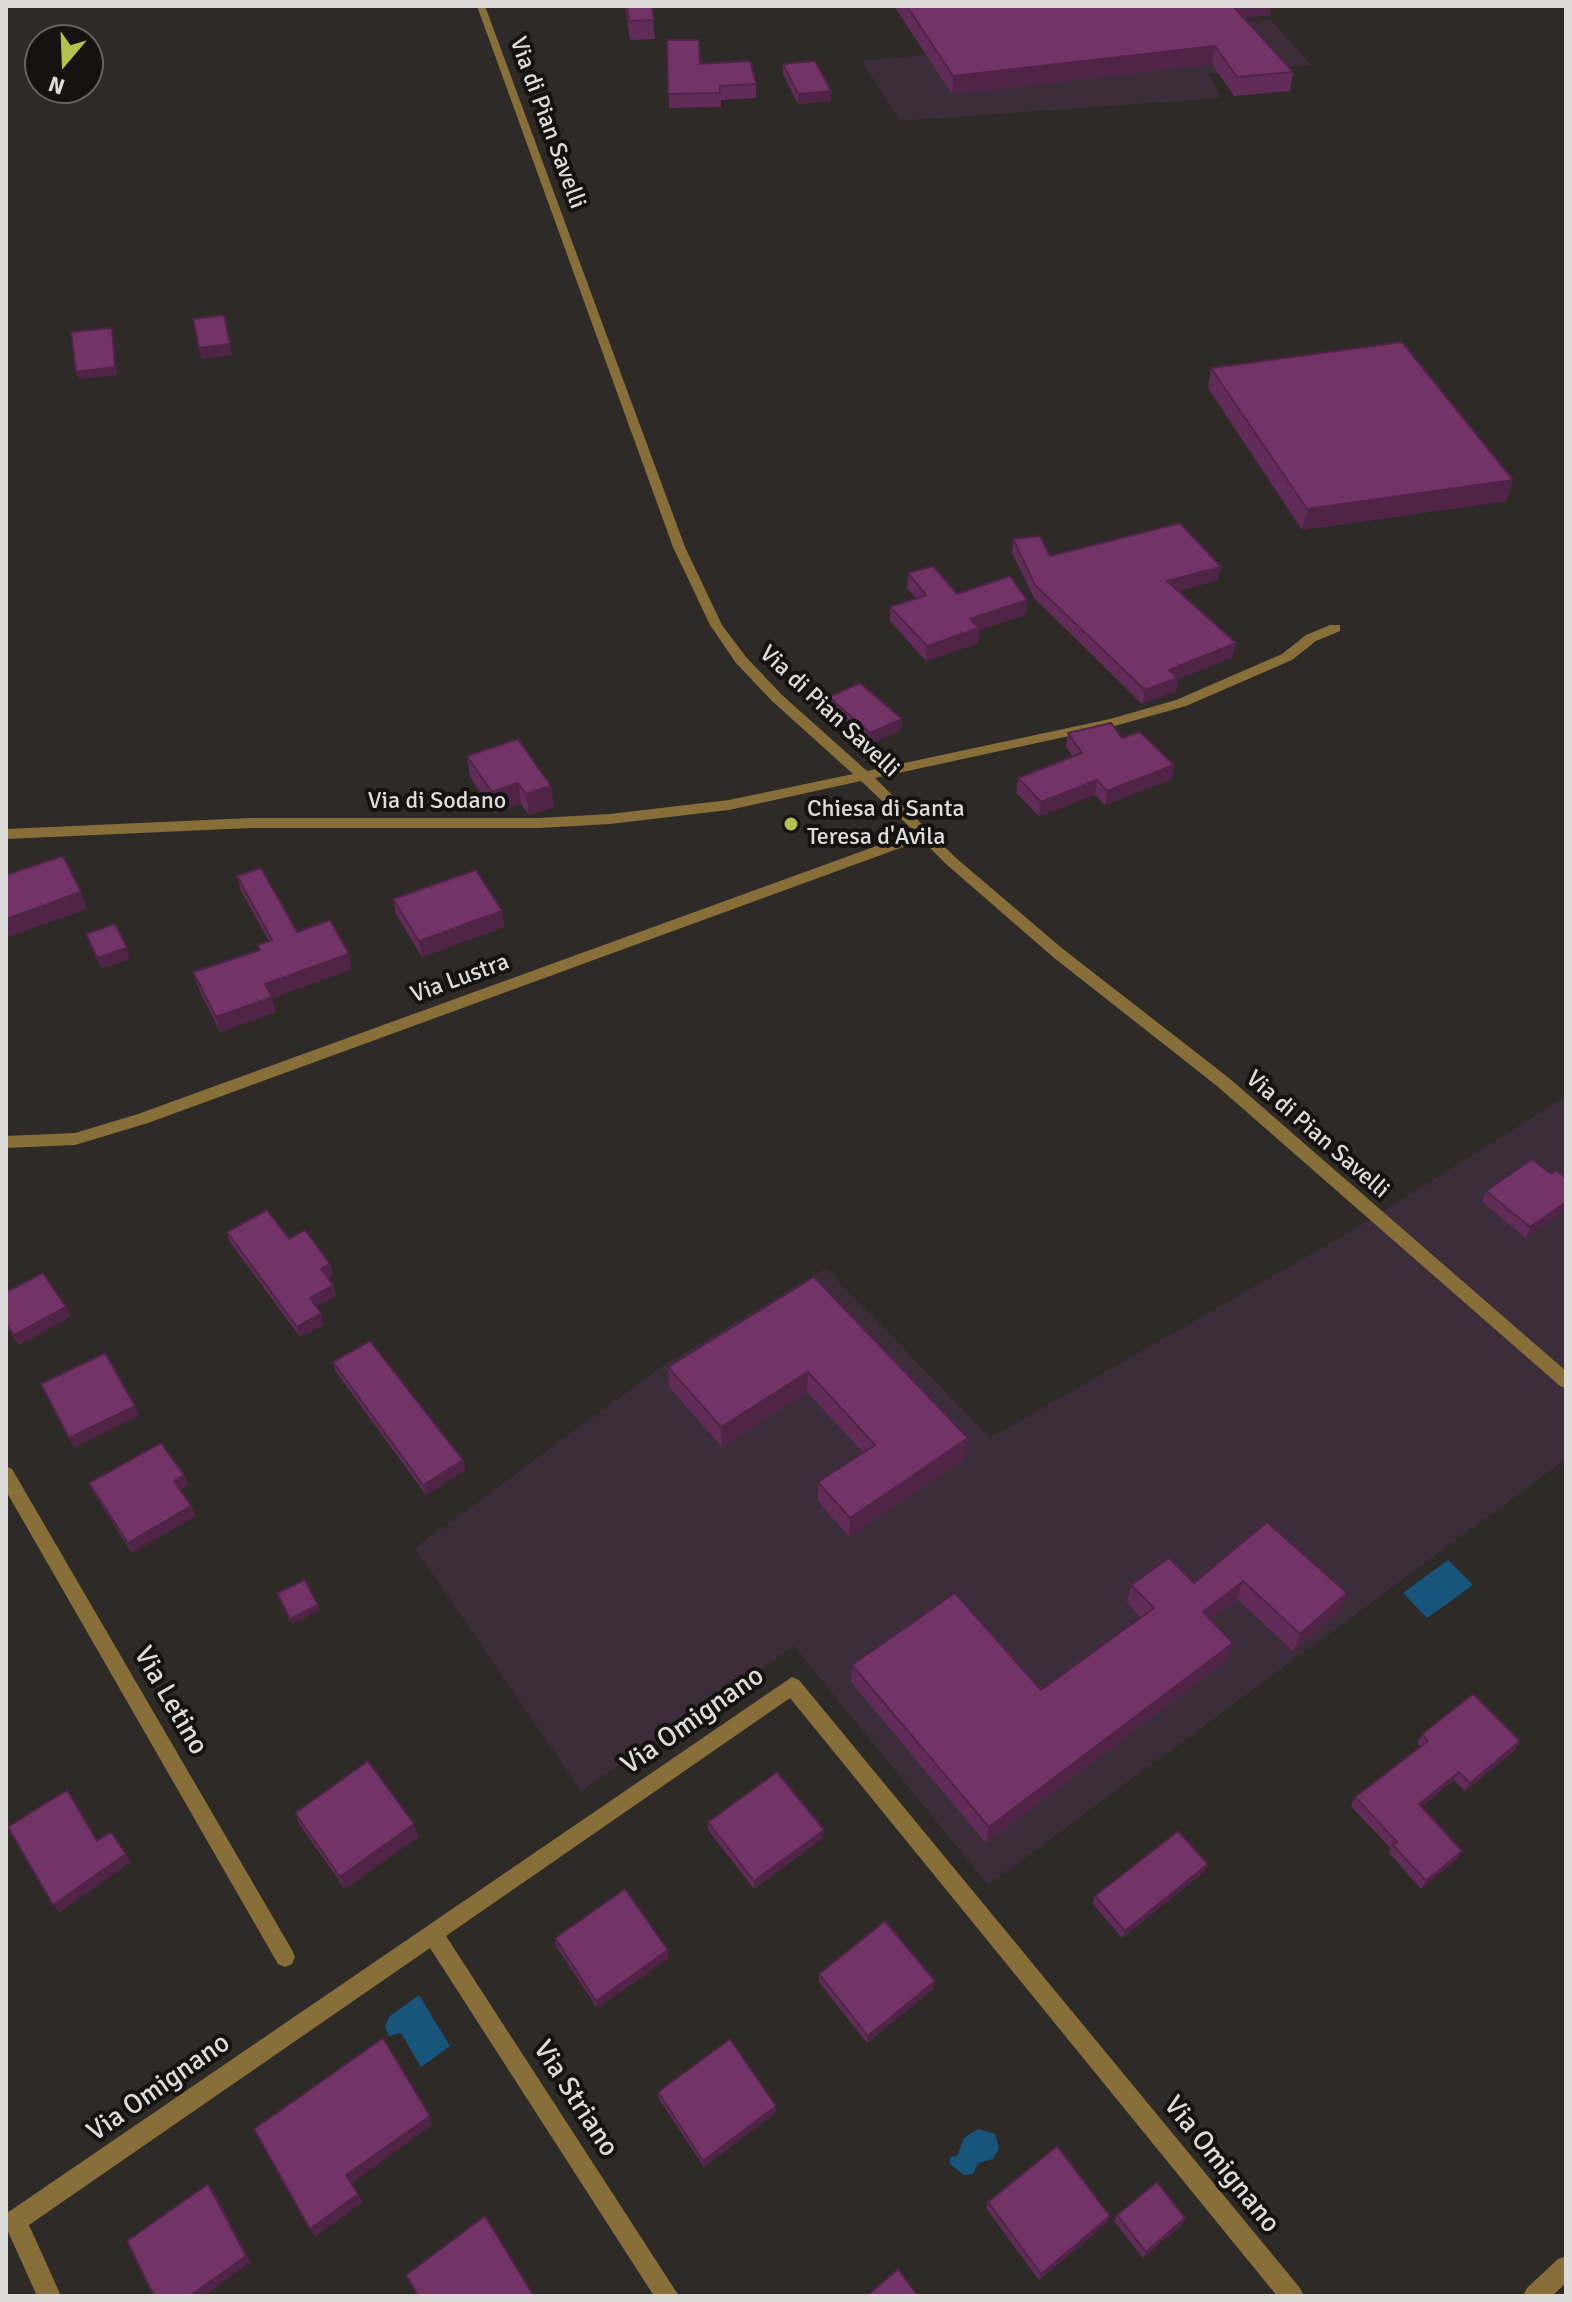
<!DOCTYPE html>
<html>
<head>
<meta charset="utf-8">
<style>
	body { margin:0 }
	#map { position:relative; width:1572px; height:2302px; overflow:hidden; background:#2d2a27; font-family:Signika,sans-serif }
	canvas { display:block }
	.frame { position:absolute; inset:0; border:8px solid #dedcda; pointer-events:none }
	.north { position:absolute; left:24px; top:24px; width:80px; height:80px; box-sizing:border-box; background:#141312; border:2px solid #656362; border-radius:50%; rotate:199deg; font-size:22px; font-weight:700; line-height:32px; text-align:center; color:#dedcda }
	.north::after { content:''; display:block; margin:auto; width:28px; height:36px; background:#b3c24b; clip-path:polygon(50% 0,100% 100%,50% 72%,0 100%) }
</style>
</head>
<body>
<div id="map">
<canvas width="1572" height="2302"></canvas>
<div class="frame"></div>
<div class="north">N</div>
</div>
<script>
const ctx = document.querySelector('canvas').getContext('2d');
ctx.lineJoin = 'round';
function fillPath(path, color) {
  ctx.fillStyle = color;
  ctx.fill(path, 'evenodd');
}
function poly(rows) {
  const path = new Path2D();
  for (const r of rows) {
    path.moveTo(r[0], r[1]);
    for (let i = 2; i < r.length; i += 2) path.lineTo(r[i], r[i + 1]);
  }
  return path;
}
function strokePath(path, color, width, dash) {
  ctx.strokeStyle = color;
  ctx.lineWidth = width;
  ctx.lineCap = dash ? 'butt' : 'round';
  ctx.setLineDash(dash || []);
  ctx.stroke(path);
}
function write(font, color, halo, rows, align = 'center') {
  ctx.font = font + ' Signika,sans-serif';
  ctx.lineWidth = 8;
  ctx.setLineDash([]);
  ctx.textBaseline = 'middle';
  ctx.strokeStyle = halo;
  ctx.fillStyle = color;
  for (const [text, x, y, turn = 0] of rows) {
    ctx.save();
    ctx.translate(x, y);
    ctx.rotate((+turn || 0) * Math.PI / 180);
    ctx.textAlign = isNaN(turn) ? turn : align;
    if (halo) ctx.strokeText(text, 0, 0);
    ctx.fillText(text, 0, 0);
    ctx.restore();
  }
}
const industrial = poly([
	[1271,20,1311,65,1208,74,1221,98,900,121,862,61],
	[1566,1096,1566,1459,988,1885,794,1646,581,1791,415,1548,665,1364,826,1268,990,1438,1355,1229]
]);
const water = poly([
	[1448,1560,1473,1585,1427,1618,1403,1593],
	[419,1995,450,2046,421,2067,401,2033,389,2036,385,2026,390,2016],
	[978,2129,995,2134,999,2148,993,2159,978,2163,973,2174,964,2175,950,2164,950,2157,957,2156,964,2138]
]);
const street = poly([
	[477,6,485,6,685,547,722,625,746,657,782,695,867,771,1110,719,1176,700,1282,654,1306,635,1330,625,1340,625,1340,631,1316,641,1292,660,1186,706,1111,727,875,778,956,858,1063,949,1229,1078,1566,1371,1566,1388,1560,1386,1217,1086,1053,957,946,864,922,840,148,1123,75,1145,6,1148,6,1136,75,1133,138,1114,915,832,861,781,729,810,610,824,539,828,251,828,6,839,6,829,251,818,539,818,610,814,729,800,853,774,772,701,736,663,710,625,673,547,477,6],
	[6,1466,12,1469,292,1950,295,1957,292,1964,285,1967,278,1964,6,1491,6,1466],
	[792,1677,799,1680,1300,2288,1304,2296,1277,2296,790,1698,446,1936,679,2296,654,2296,430,1948,29,2225,61,2296,37,2296,6,2227,7,2213,792,1677],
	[1566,2256,1566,2283,1552,2296,1523,2296,1527,2288,1558,2259,1566,2256]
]);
const wall = poly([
	[593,6,652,6,655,39,630,40,625,6,593,8],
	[894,6,1272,6,1270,15,1244,18,1293,72,1290,91,1234,96,1212,64,952,94],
	[667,40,700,64,756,84,756,98,721,100,721,107,669,108],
	[783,64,831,101,798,104,783,74],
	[1211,368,1507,501,1302,530,1208,388],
	[1013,539,1050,556,1218,580,1178,591,1233,657,1178,679,1176,691,1142,704,1034,598,1012,553],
	[908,573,957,594,1027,600,1025,615,979,630,978,643,926,661,890,621,890,607,916,598,907,588],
	[829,697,902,719,901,730,870,744,829,708],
	[1068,733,1122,738,1174,765,1172,779,1105,805,1095,795,1039,816,1016,793,1018,778,1073,757,1066,747],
	[467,756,551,786,554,807,529,815,521,804,495,813,470,777],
	[237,876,297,932,352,969,272,998,276,1012,220,1032,198,987,193,972,259,950,258,945,269,941,241,891],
	[393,899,502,911,504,927,422,957,396,914],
	[1551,1174,1566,1178,1526,1238,1482,1202,1486,1191],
	[227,1232,289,1239,330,1264,333,1274,328,1278,333,1285,336,1296,316,1306,324,1324,300,1337,230,1242],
	[814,1277,966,1458,849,1537,818,1501,818,1482,863,1452,807,1392,722,1447,669,1387,668,1367],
	[6,1292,66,1307,70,1317,19,1345,6,1326],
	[333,1362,463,1460,465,1470,426,1495,336,1372],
	[184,1475,188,1485,180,1490,191,1506,195,1516,132,1553,94,1493,89,1483],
	[1267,1522,1340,1610,1293,1651,1237,1599,1210,1619,1227,1660,986,1843,851,1682,852,1665,1041,1690,1141,1618,1127,1602,1131,1585,1194,1583],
	[1422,1734,1515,1750,1465,1791,1454,1780,1421,1807,1457,1859,1421,1889,1389,1853,1391,1849,1351,1806,1355,1797,1420,1746,1417,1743],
	[295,1813,414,1824,418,1837,345,1889,300,1825],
	[708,1822,823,1838,754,1889,708,1830],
	[1204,1872,1122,1938,1093,1904,1095,1896],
	[555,1938,668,1950,669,1958,597,2008,556,1946],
	[819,1974,935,1981,933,1989,867,2043,819,1982],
	[658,2092,776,2112,704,2167,659,2099],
	[988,2202,1107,2223,1039,2280,986,2208],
	[1117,2215,1185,2218,1182,2225,1143,2258,1114,2221]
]);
const shadedWall = poly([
	[1229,6,1272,6,1270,15,1227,20],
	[1215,46,1212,64,952,94,953,76],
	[831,91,831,101,798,104,798,94],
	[112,328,114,335,117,375,78,379,76,372],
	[230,344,232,355,201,359,199,348],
	[1513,480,1507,501,1302,530,1307,509],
	[1221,567,1218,580,1165,594,1167,581],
	[1027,600,1025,615,979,630,978,643,926,661,927,646,970,619],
	[1236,643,1233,657,1178,679,1176,691,1142,704,1145,690,1169,670],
	[902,719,901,730,870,744,870,733],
	[1174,765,1172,779,1105,805,1107,791],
	[1097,780,1095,795,1039,816,1041,802],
	[518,783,521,804,495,813,492,792],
	[551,786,554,807,529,815,526,794],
	[81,892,87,909,6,938,6,919],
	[502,911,504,927,422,957,419,941],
	[127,948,130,959,101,969,97,958],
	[349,954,352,969,272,998,276,1012,220,1032,216,1017,265,984],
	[1566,1202,1566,1209,1526,1238,1530,1227],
	[330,1264,333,1274,324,1279,321,1269],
	[333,1285,336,1296,313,1308,310,1298],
	[66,1307,70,1317,19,1345,14,1335],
	[321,1313,324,1324,300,1337,297,1327],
	[808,1372,807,1392,722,1447,721,1427],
	[135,1406,139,1416,74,1448,69,1438],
	[968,1438,966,1458,849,1537,850,1518],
	[463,1460,465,1470,426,1495,423,1485],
	[184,1475,188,1485,178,1491,174,1481],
	[191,1506,195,1516,132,1553,128,1543],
	[1243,1581,1237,1599,1197,1629,1203,1612],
	[1347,1593,1340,1610,1293,1651,1300,1634],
	[318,1605,320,1610,292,1624,290,1619],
	[1233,1643,1227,1660,986,1843,989,1827],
	[1520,1741,1515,1750,1465,1791,1470,1783],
	[1459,1772,1454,1780,1414,1813,1419,1804],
	[414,1824,418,1837,345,1889,340,1877],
	[824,1830,823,1838,754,1889,754,1881],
	[1462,1851,1457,1859,1421,1889,1426,1881],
	[126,1854,131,1862,59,1913,53,1905],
	[1208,1864,1204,1872,1122,1938,1125,1931],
	[668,1950,669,1958,597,2008,596,2001],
	[935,1981,933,1989,867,2043,868,2036],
	[776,2106,776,2112,704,2167,703,2161],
	[430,2116,433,2124,351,2184,346,2175],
	[208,2184,213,2190,251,2262,204,2296,190,2296],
	[358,2194,363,2202,315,2237,310,2229],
	[1110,2216,1107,2223,1039,2280,1041,2274],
	[1185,2218,1182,2225,1143,2258,1146,2252]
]);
const building = poly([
	[627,6,652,6,654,20,629,21,627,6],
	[907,6,1233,6,1293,72,1237,77,1215,46,953,76,907,6],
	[667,40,699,40,700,64,750,61,756,84,720,86,720,93,668,94,667,40],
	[815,61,831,91,798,94,783,64,815,61],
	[224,315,230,344,199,348,193,319,224,315],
	[112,328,115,367,76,372,71,332,112,328],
	[1402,342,1513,480,1307,509,1211,368,1402,342],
	[1180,523,1221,567,1167,581,1236,643,1169,670,1178,678,1145,690,1035,585,1013,539,1040,536,1050,556,1180,523],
	[933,566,957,594,1010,576,1027,600,970,619,979,628,927,646,890,607,926,595,908,573,933,566],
	[860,683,902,719,870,733,829,697,860,683],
	[1111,723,1122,738,1140,732,1174,765,1107,791,1097,780,1041,802,1018,778,1082,753,1068,733,1111,723],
	[518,739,551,786,526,794,518,783,492,792,467,756,518,739],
	[63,856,81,892,6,919,6,875,63,856],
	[261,868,297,932,330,920,349,954,265,984,272,997,216,1017,193,972,260,950,258,945,272,940,237,876,261,868],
	[476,870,502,911,419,941,393,899,476,870],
	[115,924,127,948,97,958,86,934,115,924],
	[1532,1159,1551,1174,1556,1170,1566,1178,1566,1202,1530,1227,1486,1191,1532,1159],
	[267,1210,289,1239,305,1230,330,1264,321,1269,333,1285,310,1298,321,1313,297,1327,227,1232,267,1210],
	[43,1273,66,1307,14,1335,6,1323,6,1292,43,1273],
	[814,1277,968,1438,850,1518,818,1482,875,1445,808,1372,721,1427,668,1367,814,1277],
	[370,1341,463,1460,423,1485,333,1362,370,1341],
	[105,1353,135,1406,69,1438,41,1384,105,1353],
	[161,1443,184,1475,174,1481,191,1506,128,1543,89,1483,161,1443],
	[1267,1522,1347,1593,1300,1634,1243,1581,1203,1612,1233,1643,989,1827,852,1665,955,1593,1041,1690,1154,1608,1131,1585,1169,1558,1194,1583,1267,1522],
	[305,1580,318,1605,290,1619,277,1593,305,1580],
	[1473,1694,1520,1741,1470,1783,1459,1772,1419,1804,1462,1851,1426,1881,1393,1845,1397,1842,1355,1797,1428,1741,1422,1734,1473,1694],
	[368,1761,414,1824,340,1877,295,1813,368,1761],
	[777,1772,824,1830,754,1881,708,1822,777,1772],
	[67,1790,97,1841,111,1832,126,1854,53,1905,8,1827,67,1790],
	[1178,1831,1208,1864,1125,1931,1095,1896,1178,1831],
	[625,1889,668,1950,596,2001,555,1938,625,1889],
	[885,1921,935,1981,868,2036,819,1974,885,1921],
	[383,2038,430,2116,346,2175,358,2194,310,2229,254,2129,383,2038],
	[730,2039,776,2106,703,2161,658,2092,730,2039],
	[1057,2146,1110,2216,1041,2274,988,2202,1057,2146],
	[1157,2182,1185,2218,1146,2252,1117,2215,1157,2182],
	[208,2184,246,2256,190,2296,154,2296,127,2241,208,2184],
	[485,2216,532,2293,528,2296,418,2296,406,2275,485,2216],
	[898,2269,918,2296,867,2296,898,2269]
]);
const markers = [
	[791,824,8,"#b3c24b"]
];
const streetNames = [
	["Via di Pian Savelli",547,123,70],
	["Via di Pian Savelli",829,712,43],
	["Via di Sodano",437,802],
	["Via Lustra",460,979,-20],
	["Via di Pian Savelli",1317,1135,41]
];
const poiNames = [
	["Chiesa di Santa",807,810],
	["Teresa d'Avila",807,838]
];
const nearStreetnames = [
	["Via Letino",170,1701,60],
	["Via Omignano",693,1721,-35],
	["Via Omignano",159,2088,-35],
	["Via Striano",575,2099,57],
	["Via Omignano",1221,2165,51]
];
fillPath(industrial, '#3b2d3a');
fillPath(water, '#17557d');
fillPath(street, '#886e39');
fillPath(wall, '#622c58');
fillPath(shadedWall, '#502447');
fillPath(building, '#723366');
strokePath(building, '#502447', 2);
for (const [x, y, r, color] of markers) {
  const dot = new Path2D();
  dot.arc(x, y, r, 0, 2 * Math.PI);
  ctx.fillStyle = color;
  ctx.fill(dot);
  strokePath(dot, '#141312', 3);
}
write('24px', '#dedcda', '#141312', streetNames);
write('24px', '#dedcda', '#141312', poiNames, 'left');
write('28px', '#dedcda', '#141312', nearStreetnames);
</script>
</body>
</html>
